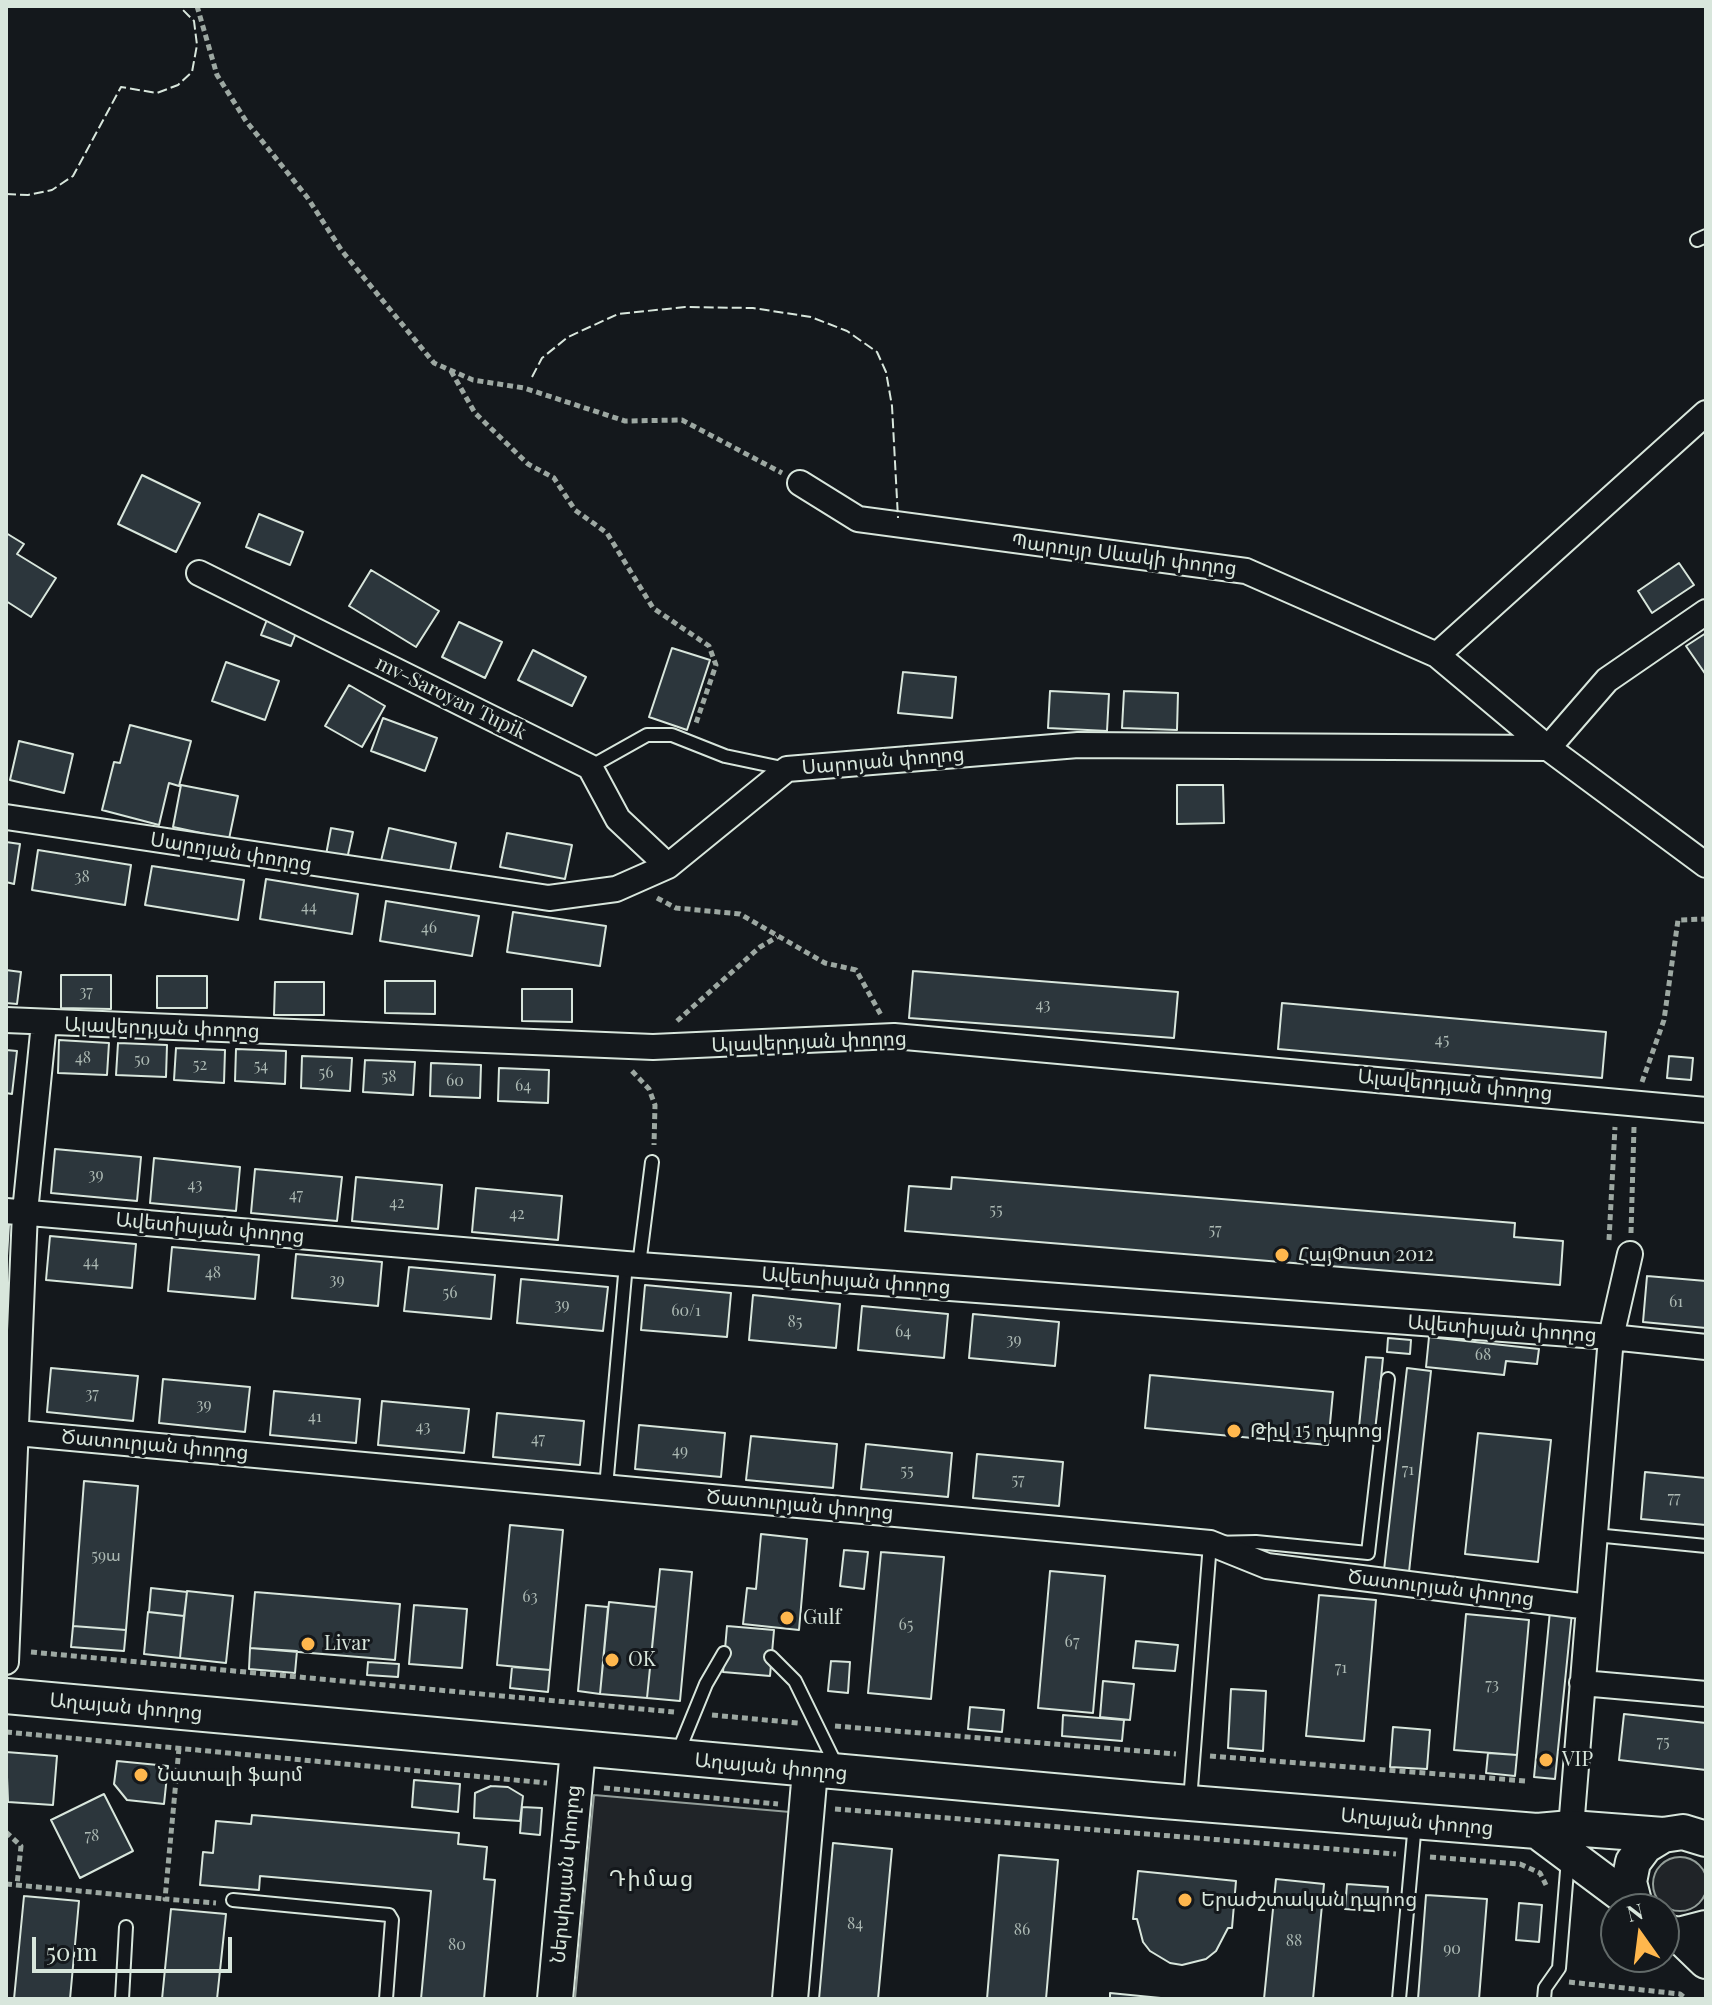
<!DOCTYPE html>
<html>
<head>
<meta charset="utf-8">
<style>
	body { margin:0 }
	#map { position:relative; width:1712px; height:2005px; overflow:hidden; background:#14181c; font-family:"Playfair Display",serif }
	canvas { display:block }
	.frame { position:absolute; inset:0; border:8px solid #d8e6dc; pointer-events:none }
	.north { position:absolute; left:1600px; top:1893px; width:80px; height:80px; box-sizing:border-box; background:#14181c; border:2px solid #626a69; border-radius:50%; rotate:346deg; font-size:22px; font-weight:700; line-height:32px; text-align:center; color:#d8e6dc }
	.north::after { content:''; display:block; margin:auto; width:28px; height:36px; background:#ffb74d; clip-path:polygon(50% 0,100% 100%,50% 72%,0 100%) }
	.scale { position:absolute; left:32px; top:1937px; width:200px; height:36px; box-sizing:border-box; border:4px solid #d8e6dc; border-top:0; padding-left:10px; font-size:24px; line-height:28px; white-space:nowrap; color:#d8e6dc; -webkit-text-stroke:6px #14181c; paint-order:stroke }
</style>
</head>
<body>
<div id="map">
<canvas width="1712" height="2005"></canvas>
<div class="frame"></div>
<div class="north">N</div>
<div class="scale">50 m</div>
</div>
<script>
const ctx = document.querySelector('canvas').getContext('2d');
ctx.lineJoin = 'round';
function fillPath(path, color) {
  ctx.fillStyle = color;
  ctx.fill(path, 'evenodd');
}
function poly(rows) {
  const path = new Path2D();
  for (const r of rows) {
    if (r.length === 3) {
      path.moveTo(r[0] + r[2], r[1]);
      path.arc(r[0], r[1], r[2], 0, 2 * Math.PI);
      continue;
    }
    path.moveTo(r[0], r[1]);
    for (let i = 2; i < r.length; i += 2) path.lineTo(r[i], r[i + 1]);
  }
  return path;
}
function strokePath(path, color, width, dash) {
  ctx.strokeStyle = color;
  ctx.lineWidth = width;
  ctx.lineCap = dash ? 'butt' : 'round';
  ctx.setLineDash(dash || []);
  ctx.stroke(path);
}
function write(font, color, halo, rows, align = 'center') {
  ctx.font = font + ' "Playfair Display","Noto Sans Armenian",serif';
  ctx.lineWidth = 6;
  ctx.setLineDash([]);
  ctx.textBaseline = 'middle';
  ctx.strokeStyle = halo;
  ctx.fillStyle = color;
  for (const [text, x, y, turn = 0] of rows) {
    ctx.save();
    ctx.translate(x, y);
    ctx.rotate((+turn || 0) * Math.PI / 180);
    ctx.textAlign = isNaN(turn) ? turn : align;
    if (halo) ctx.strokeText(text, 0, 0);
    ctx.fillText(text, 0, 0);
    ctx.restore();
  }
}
const green = poly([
	[594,1795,790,1812,773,1999,575,1999,594,1795],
	[1680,1884,27]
]);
const building = poly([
	[142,475,200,503,176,552,118,524,142,475],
	[259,514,303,532,290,565,246,547,259,514],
	[6,533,24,544,17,554,56,578,31,617,6,601,6,533],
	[1679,563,1694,585,1652,613,1638,591,1679,563],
	[371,570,439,611,416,647,349,606,371,570],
	[268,617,298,628,291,646,261,635,268,617],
	[459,622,502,642,485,678,442,657,459,622],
	[1706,633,1706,675,1686,646,1706,633],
	[672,648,710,660,687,730,649,717,672,648],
	[533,650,586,677,572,706,518,680,533,650],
	[226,662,279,681,265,720,212,701,226,662],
	[903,672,956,677,952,718,898,713,903,672],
	[349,685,385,706,362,747,325,726,349,685],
	[1050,691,1109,694,1107,731,1048,728,1050,691],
	[1124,691,1178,693,1177,730,1122,728,1124,691],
	[383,718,437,738,425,771,371,751,383,718],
	[130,725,191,741,179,786,169,783,159,825,102,810,114,762,120,763,130,725],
	[19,741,73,754,64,793,10,780,19,741],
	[181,785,238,796,229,839,173,827,181,785],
	[1177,785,1223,785,1224,823,1177,824,1177,785],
	[331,828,353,832,347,859,326,855,331,828],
	[389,828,456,843,449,876,381,861,389,828],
	[507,833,572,845,565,879,500,867,507,833],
	[6,842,20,844,14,884,6,882,6,842],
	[38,850,131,865,125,905,32,890,38,850],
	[152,866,244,880,238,920,145,905,152,866],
	[266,879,358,894,352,934,260,919,266,879],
	[386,901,479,916,472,956,380,941,386,901],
	[513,912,606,926,600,966,507,952,513,912],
	[6,970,21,972,17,1004,6,1003,6,970],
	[913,971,1178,992,1174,1038,909,1018,913,971],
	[61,975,111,975,111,1009,61,1008,61,975],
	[157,976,207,976,207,1008,157,1008,157,976],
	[385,981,435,981,435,1014,385,1013,385,981],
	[275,982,324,982,324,1015,274,1015,275,982],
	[522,989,572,989,572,1022,522,1021,522,989],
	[1282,1003,1606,1032,1602,1078,1278,1049,1282,1003],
	[59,1040,109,1043,107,1075,58,1073,59,1040],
	[118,1043,167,1045,166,1077,116,1075,118,1043],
	[176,1048,225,1050,224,1083,174,1080,176,1048],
	[236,1049,286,1051,285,1084,235,1081,236,1049],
	[6,1050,17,1051,12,1094,6,1093,6,1050],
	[302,1056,352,1058,350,1091,301,1088,302,1056],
	[1669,1056,1693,1058,1691,1080,1667,1078,1669,1056],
	[365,1060,415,1062,413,1095,363,1092,365,1060],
	[431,1063,481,1065,480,1098,430,1096,431,1063],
	[499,1068,549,1070,548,1103,498,1101,499,1068],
	[55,1149,141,1157,137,1201,51,1193,55,1149],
	[154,1158,240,1167,236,1211,150,1203,154,1158],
	[255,1169,342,1177,337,1221,251,1213,255,1169],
	[356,1177,442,1185,438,1229,352,1221,356,1177],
	[952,1177,1515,1223,1514,1237,1563,1241,1560,1285,905,1231,909,1186,951,1189,952,1177],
	[476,1188,562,1196,558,1240,472,1232,476,1188],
	[6,1223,9,1224,7,1256,6,1256,6,1223],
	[50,1236,136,1244,132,1288,46,1280,50,1236],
	[172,1247,259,1255,255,1299,168,1291,172,1247],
	[296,1254,382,1262,378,1306,292,1298,296,1254],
	[409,1267,495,1275,491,1319,404,1311,409,1267],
	[1647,1276,1706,1281,1706,1328,1643,1322,1647,1276],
	[521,1279,608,1287,603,1331,517,1323,521,1279],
	[645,1285,731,1293,727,1337,641,1330,645,1285],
	[753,1295,840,1304,836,1348,749,1340,753,1295],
	[862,1306,948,1314,944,1358,858,1350,862,1306],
	[973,1314,1059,1322,1055,1366,969,1358,973,1314],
	[1429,1337,1539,1349,1537,1364,1506,1361,1504,1375,1426,1367,1429,1337],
	[1388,1338,1411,1340,1410,1354,1387,1352,1388,1338],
	[1366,1357,1383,1358,1375,1438,1358,1437,1366,1357],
	[51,1368,138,1376,133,1421,47,1412,51,1368],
	[1407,1368,1431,1371,1409,1572,1384,1570,1407,1368],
	[1150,1375,1333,1392,1328,1445,1145,1428,1150,1375],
	[163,1379,250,1387,245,1432,159,1423,163,1379],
	[274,1391,360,1399,356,1443,270,1435,274,1391],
	[382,1401,469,1409,464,1453,378,1445,382,1401],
	[497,1413,584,1421,580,1465,493,1457,497,1413],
	[639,1425,725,1433,721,1477,635,1469,639,1425],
	[1478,1433,1551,1440,1538,1562,1465,1554,1478,1433],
	[751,1436,837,1444,833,1488,746,1480,751,1436],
	[866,1444,952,1453,948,1497,861,1489,866,1444],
	[977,1454,1063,1462,1059,1506,973,1498,977,1454],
	[1645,1472,1706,1478,1706,1525,1641,1519,1645,1472],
	[84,1481,138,1486,126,1630,73,1626,84,1481],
	[510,1525,563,1530,550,1670,497,1665,510,1525],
	[761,1534,807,1539,799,1630,743,1624,747,1588,756,1589,761,1534],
	[844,1550,868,1552,864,1589,840,1586,844,1550],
	[881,1552,944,1557,931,1699,868,1693,881,1552],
	[660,1569,692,1572,680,1701,647,1698,660,1569],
	[1050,1571,1105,1576,1093,1713,1038,1708,1050,1571],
	[151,1588,187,1592,184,1616,149,1612,151,1588],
	[187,1591,233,1596,226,1663,180,1658,187,1591],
	[255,1592,400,1604,395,1660,250,1648,255,1592],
	[1319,1595,1376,1600,1364,1741,1306,1736,1319,1595],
	[609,1602,656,1607,647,1698,600,1694,609,1602],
	[414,1605,467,1609,462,1668,409,1664,414,1605],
	[586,1605,608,1607,600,1694,578,1691,586,1605],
	[1550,1611,1572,1613,1555,1779,1534,1777,1550,1611],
	[148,1612,184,1616,180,1658,144,1654,148,1612],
	[1466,1614,1529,1620,1517,1755,1454,1750,1466,1614],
	[73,1626,126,1630,124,1651,71,1647,73,1626],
	[727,1626,774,1630,770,1676,723,1672,727,1626],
	[1136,1641,1178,1645,1175,1671,1133,1668,1136,1641],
	[250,1648,297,1651,295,1673,249,1669,250,1648],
	[831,1661,850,1662,848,1693,828,1691,831,1661],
	[368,1662,399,1664,398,1677,367,1675,368,1662],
	[512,1667,550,1670,548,1692,510,1688,512,1667],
	[1103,1681,1134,1684,1130,1720,1100,1717,1103,1681],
	[1231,1689,1266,1691,1263,1751,1228,1748,1231,1689],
	[970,1707,1004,1710,1002,1732,968,1729,970,1707],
	[1624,1714,1706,1723,1706,1770,1619,1760,1624,1714],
	[1063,1715,1124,1720,1122,1741,1062,1736,1063,1715],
	[1393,1727,1430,1730,1427,1769,1390,1767,1393,1727],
	[6,1752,57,1756,53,1805,8,1802,6,1752],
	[1488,1753,1517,1755,1515,1776,1486,1773,1488,1753],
	[117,1761,168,1766,164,1804,127,1800,114,1784,117,1761],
	[414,1780,460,1784,458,1812,412,1807,414,1780],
	[491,1786,508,1787,523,1796,520,1821,474,1818,475,1793,491,1786],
	[104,1794,133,1851,80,1878,51,1820,104,1794],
	[522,1807,542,1808,540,1835,520,1833,522,1807],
	[252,1815,459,1833,458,1844,487,1847,484,1879,495,1880,484,1999,421,1999,431,1891,260,1876,259,1890,200,1885,203,1852,213,1853,216,1821,251,1824,252,1815],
	[833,1843,892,1849,878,1999,819,1999,833,1843],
	[999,1855,1058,1860,1046,1999,987,1999,999,1855],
	[1138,1871,1236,1881,1232,1928,1228,1928,1216,1951,1206,1959,1182,1965,1170,1963,1150,1951,1143,1942,1137,1919,1133,1919,1138,1871],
	[1276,1879,1324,1884,1313,1999,1264,1999,1276,1879],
	[1347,1884,1388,1887,1386,1912,1345,1909,1347,1884],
	[1426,1895,1487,1899,1479,1999,1418,1999,1426,1895],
	[24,1896,79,1901,70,1999,14,1999,24,1896],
	[1519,1903,1542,1905,1539,1942,1516,1940,1519,1903],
	[171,1909,226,1914,217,1999,162,1999,171,1909],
	[1110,1993,1171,1999,1110,1999,1110,1993]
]);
const path = poly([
	[197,6,217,75,246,121,307,197,342,251,434,363,473,380,524,388,625,421,682,420,782,473],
	[451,371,475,413,528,464,554,478,575,510,607,533,653,608,709,646,716,665,695,726],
	[657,898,676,908,740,914,825,963,856,970,881,1015],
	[677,1021,760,947,777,937],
	[632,1071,649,1089,655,1105,654,1145],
	[1642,1082,1664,1020,1678,920,1706,919],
	[1631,1233,1634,1127],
	[1609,1240,1615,1127],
	[31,1652,674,1712],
	[712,1715,798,1723],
	[835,1726,1176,1754],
	[6,1732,547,1783],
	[179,1748,165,1899,216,1903],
	[1210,1756,1526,1781],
	[604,1788,778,1804],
	[835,1809,1396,1854],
	[6,1832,21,1846,17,1885],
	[1430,1857,1520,1864,1540,1873,1546,1885],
	[6,1884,165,1899],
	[1569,1982,1680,1994,1686,1999]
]);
const lane = poly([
	[1697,240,1706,236],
	[590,767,647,735,672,735,725,756,787,769],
	[639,1265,652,1162],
	[606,1487,626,1264],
	[1595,1535,1706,1546],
	[771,1657,795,1681,837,1767],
	[677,1755,706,1684,724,1653],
	[1190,1801,1210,1543,1256,1542,1368,1553,1388,1379],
	[233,1900,389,1915,392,1920,386,1999],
	[122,1999,126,1927],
	[1399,1999,1415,1823],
	[1544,1999,1545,1988,1559,1968,1568,1859]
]);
const street = poly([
	[800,483,858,519,1246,571,1437,655,1548,748,1706,865],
	[199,573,590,767,618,819,668,866],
	[1437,655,1706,413],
	[6,817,549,898,616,889,668,866,787,769,1078,745,1548,748,1607,680,1706,612],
	[6,1020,653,1047,894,1036,1706,1110],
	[6,1211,626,1264,1611,1337,1706,1347],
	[6,1432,1210,1543,1267,1566,1589,1607],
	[6,1662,25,1212,44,1023],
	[1582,1683,1706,1694],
	[1571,1828,1611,1337,1630,1254]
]);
const secondary = poly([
	[6,1696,1152,1800,1537,1831,1571,1828,1663,1835],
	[1537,1831,1632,1902],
	[1636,1909,1629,1882,1633,1862,1645,1846,1663,1835,1683,1832,1706,1839],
	[1664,1932,1679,1935,1706,1928],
	[1679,1935,1706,1961],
	[555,1999,578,1749],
	[790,1999,810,1771]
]);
const fence = poly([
	[6,194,28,195,52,190,73,176,121,87,157,93,178,85,192,72,197,45,194,21,179,6],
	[532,377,542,358,568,337,618,314,685,307,753,308,811,317,847,331,877,352,886,372,892,406,898,518]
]);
const markers = [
	[1282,1255,8,"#ffb74d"],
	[1234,1431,8,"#ffb74d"],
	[787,1618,8,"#ffb74d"],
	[308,1644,8,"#ffb74d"],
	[612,1660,8,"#ffb74d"],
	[1546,1760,8,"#ffb74d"],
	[141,1775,8,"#ffb74d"],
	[1185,1900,8,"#ffb74d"]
];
const numberNames = [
	["38",82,877],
	["44",309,907],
	["46",429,928],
	["37",86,992],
	["43",1043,1005],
	["45",1442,1040],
	["48",83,1058],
	["50",142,1060],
	["52",200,1065],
	["54",261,1066],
	["56",326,1073],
	["58",389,1077],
	["60",455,1081],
	["64",523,1086],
	["39",96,1175],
	["43",195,1185],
	["47",296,1195],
	["42",397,1203],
	["55",996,1210],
	["42",517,1214],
	["57",1215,1230],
	["44",91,1262],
	["48",213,1273],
	["39",337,1280],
	["56",450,1293],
	["61",1676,1302],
	["39",562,1305],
	["60/1",686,1311],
	["85",795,1322],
	["64",903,1332],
	["39",1014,1340],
	["68",1483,1355],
	["37",92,1394],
	["39",204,1405],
	["41",315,1417],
	["43",423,1427],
	["47",538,1439],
	["49",680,1451],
	["71",1408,1470],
	["55",907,1471],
	["57",1018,1480],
	["77",1674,1498],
	["59ա",106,1556],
	["63",530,1597],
	["65",906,1625],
	["67",1072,1642],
	["71",1341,1668],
	["73",1492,1685],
	["75",1663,1742],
	["78",92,1836],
	["84",855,1924],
	["86",1022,1930],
	["88",1294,1941],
	["80",457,1945],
	["90",1452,1949]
];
const streetNames = [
	["Պարույր Սևակի փողոց",1124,555,7],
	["mv-Saroyan Tupik",451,698,26],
	["Սարոյան փողոց",883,761,-5],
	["Սարոյան փողոց",231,852,9],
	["Ալավերդյան փողոց",162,1028,2],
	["Ալավերդյան փողոց",809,1042,-2],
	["Ալավերդյան փողոց",1455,1085,5],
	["Ավետիսյան փողոց",210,1228,5],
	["Ավետիսյան փողոց",856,1281,4],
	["Ավետիսյան փողոց",1502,1329,4],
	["Ծատուրյան փողոց",155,1445,5],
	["Ծատուրյան փողոց",800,1505,5],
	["Ծատուրյան փողոց",1441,1588,7],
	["Աղայան փողոց",126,1707,5],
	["Աղայան փողոց",771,1767,5],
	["Աղայան փողոց",1417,1822,5],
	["Ներսիսյան փողոց",566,1874,-85]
];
const poiNames = [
	["ՀայՓոստ 2012",1298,1255],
	["Թիվ 15 դպրոց",1250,1431],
	["Gulf",803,1618],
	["Livar",324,1644],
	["OK",628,1660],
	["VIP",1562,1760],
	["Նատալի ֆարմ",157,1775],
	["Երաժշտական դպրոց",1201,1900]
];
const neighbourhoodNames = [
	["Դիմաց",652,1879]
];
fillPath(green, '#202428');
strokePath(green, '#939e99', 2);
fillPath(building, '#2c363c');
strokePath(building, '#d8e6dc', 2);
strokePath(lane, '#d8e6dc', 16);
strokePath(street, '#d8e6dc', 28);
strokePath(secondary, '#d8e6dc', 38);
strokePath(path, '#9da8a2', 5, [6, 4]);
strokePath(lane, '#14181c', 12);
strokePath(street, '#14181c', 24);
strokePath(secondary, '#14181c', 34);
strokePath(fence, '#d8e6dc', 2, [10, 4]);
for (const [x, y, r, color] of markers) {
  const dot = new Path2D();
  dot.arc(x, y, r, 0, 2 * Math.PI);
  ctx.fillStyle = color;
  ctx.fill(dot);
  strokePath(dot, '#14181c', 3);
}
write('16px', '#adbab4', null, numberNames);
write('20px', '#d8e6dc', '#14181c', streetNames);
write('20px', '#d8e6dc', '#14181c', poiNames, 'left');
ctx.letterSpacing = '2px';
write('22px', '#d8e6dc', '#14181c', neighbourhoodNames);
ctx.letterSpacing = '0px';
</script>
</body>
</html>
